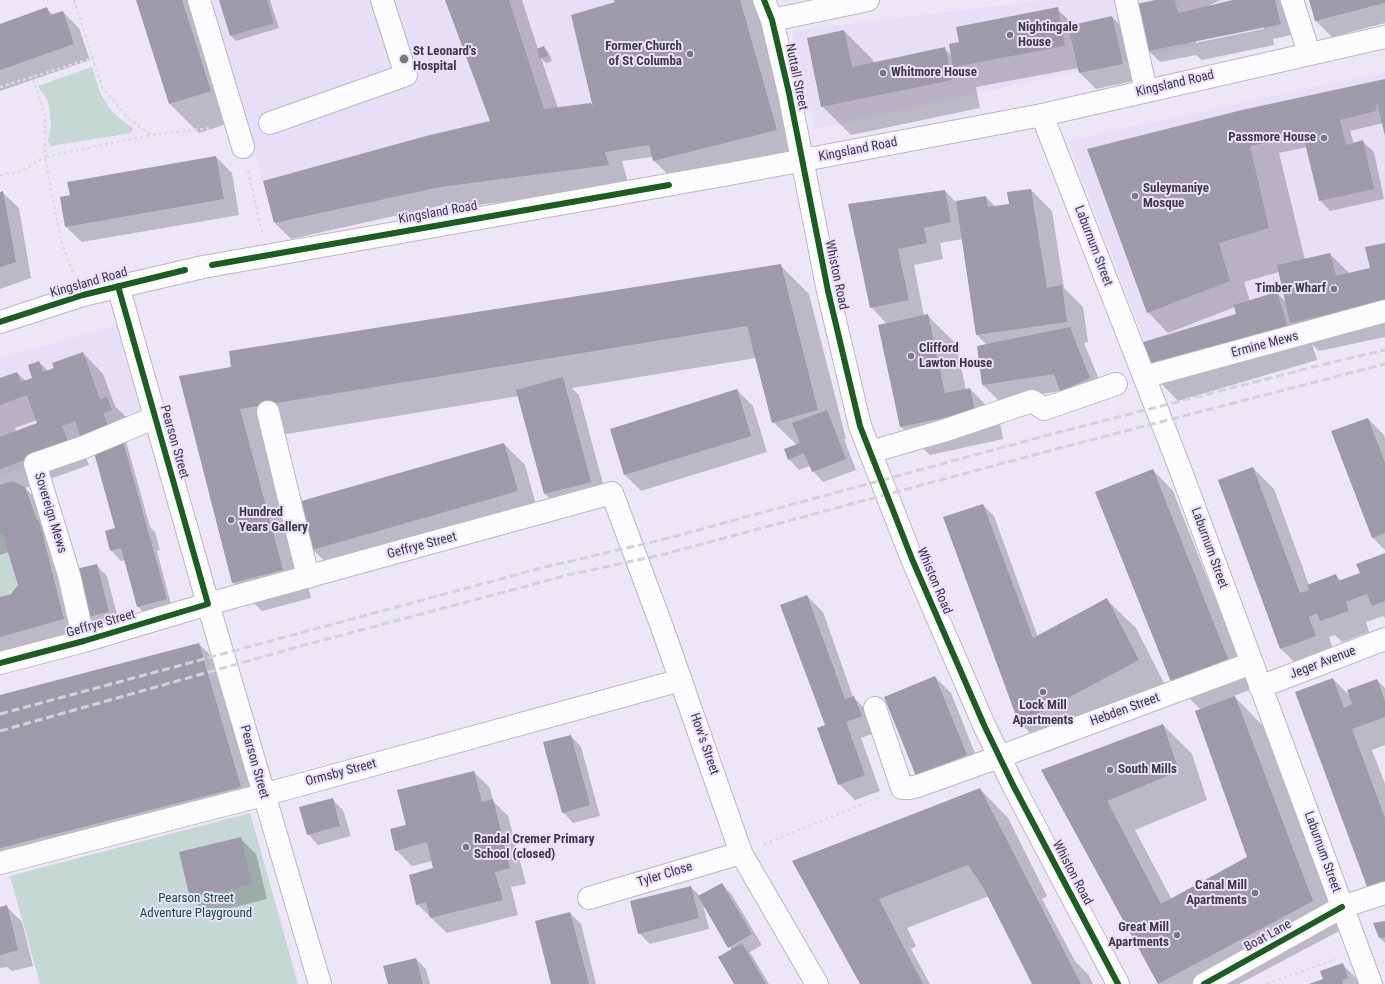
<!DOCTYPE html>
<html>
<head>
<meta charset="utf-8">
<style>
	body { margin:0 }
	canvas { display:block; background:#ece6f6 }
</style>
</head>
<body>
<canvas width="1385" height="984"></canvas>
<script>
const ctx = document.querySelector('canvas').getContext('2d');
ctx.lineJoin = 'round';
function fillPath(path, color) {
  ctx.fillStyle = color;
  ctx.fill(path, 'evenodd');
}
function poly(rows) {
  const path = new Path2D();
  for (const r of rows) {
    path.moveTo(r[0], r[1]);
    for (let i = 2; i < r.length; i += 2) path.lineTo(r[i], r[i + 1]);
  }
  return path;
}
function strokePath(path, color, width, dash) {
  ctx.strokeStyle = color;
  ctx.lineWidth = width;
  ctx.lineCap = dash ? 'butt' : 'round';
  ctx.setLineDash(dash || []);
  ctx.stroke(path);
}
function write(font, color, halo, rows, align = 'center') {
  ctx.font = font + ' "Roboto Condensed",sans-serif';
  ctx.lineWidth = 4;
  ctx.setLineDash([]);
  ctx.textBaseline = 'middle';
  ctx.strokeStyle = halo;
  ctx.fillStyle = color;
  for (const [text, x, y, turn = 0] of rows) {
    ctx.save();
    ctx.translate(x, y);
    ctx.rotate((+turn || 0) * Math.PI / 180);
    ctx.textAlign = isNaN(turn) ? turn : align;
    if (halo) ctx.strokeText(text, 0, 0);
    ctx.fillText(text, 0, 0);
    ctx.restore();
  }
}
const built = poly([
	[210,0,614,0,615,2,571,16,591,103,609,165,440,187,426,136,263,181],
	[1044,0,1268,0,1279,27,815,129,792,31],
	[1385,72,1385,318,1156,371,1068,141],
	[118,325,143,424,0,477,0,358]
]);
const green = poly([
	[92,67,100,93,110,109,120,119,133,128,131,133,51,146,48,141,51,125,50,112,48,101,38,86],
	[0,534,3,536,18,585,11,594,0,597],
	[250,813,298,984,40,984,10,876]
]);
const shadow = poly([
	[137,0,201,0,239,120,199,133,170,104],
	[220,0,270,0,279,28,236,41,231,36],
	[446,0,522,0,538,49,544,47,549,53,552,61,546,63,541,58,558,108,591,104,594,107,616,0,754,0,797,151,675,181,654,161,653,157,622,161,629,186,462,207,457,202,291,239,275,223,491,122],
	[1157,0,1220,0,1204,8,1236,0,1282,0,1291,35,1273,39,1274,45,1202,60,1196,55,1160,62,1149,51,1138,5],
	[1264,27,1264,29,1196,43,1196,41],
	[1310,0,1385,0,1385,23,1332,37,1316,21],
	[47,9,53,15,63,12,79,28,90,60,0,91,0,25],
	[1057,9,1074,25,1112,17,1128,33,1138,80,1096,89,1080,73,1078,68,976,87,980,108,851,135,822,106,844,31,873,60,874,63,945,49,952,56,961,43],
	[1385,80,1385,134,1383,123,1350,131,1354,144,1363,142,1374,152,1384,199,1330,211,1320,200,1307,147,1279,153,1305,260,1330,254,1349,273,1371,268,1385,244,1385,337,1319,351,1312,344,1317,360,1178,401,1150,372,1238,315,1235,307,1168,333,1148,312,1089,150],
	[1279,272,1286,302,1277,293,1250,301,1244,282],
	[216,157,232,173,239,215,82,242,66,227],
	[1031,190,1052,211,1064,288,1083,307,1088,342,1084,343,1105,394,1077,407,1061,391,999,401,983,385,987,345,977,335,963,239,940,243,943,259,914,265,924,316,927,315,956,344,966,390,970,389,999,418,1003,439,930,455,901,427,887,324,871,307,849,204,945,191,958,204,986,197,996,207,1010,205],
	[0,193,3,193,19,208,31,278,0,289],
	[780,265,809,294,846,439,844,439,856,470,823,482,813,471,810,466,799,470,789,459,797,445,773,422,756,358,572,388,579,395,607,498,561,510,545,494,519,396,268,437,311,598,262,611,233,583,180,377],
	[83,353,103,374,115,406,128,419,124,434,150,527,155,532,160,550,157,551,171,604,143,612,138,606,125,560,121,561,111,550,117,529,95,450,82,447,89,465,25,488,45,508,84,640,0,663,0,598,12,594,19,585,9,552,0,555,0,379,17,373,26,381,34,378,39,362,48,371],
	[37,420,38,424,16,432,15,428],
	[737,390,753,406,767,452,641,491,625,475],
	[1368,419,1384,435,1385,439,1385,550,1373,538,1332,432],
	[504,444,525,465,538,512,334,570,313,550],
	[1253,468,1274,489,1309,585,1336,575,1341,581,1361,574,1385,554,1385,618,1383,616,1366,622,1369,632,1342,642,1335,635,1329,637,1336,657,1302,669,1281,649,1219,481],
	[1153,470,1173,491,1235,649,1256,687,1234,696,1263,726,1341,930,1239,984,1159,984,1043,770,1163,725,1192,754,1207,800,1135,830,1172,900,1249,857,1201,710,1172,681],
	[983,505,994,516,1038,637,1107,600,1136,628,1167,689,1049,752,1020,723,944,517],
	[96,565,107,576,119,622,96,628,85,618],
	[807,596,823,612,853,697,869,713,877,732,861,738,880,791,855,800,839,784,826,726],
	[199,644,215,660,256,803,0,868,0,696],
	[935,677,951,693,982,771,917,775],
	[1333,679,1351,697,1377,680,1385,688,1385,745,1372,750,1385,784,1385,906,1370,891],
	[571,736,581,747,600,816,573,823,563,812],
	[474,772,490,788,493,801,508,816,526,884,511,887,518,915,447,933,417,904,434,869,432,861,412,866,396,850,407,825],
	[980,789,1008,818,1047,896,1042,899,1075,961,1088,974,1093,984,1033,984,989,896,907,928,916,946,911,949,930,984,862,984,793,862],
	[332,799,343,810,351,836,318,845,308,834],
	[240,838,256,854,267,899,207,914,191,898,180,852],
	[722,884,732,895,762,945,750,952,769,984,735,984,732,950,703,904,709,929,650,944,639,933,691,887,700,896],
	[6,906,22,922,33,966,12,971,7,967,0,968,0,908],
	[570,913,581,924,596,984,552,984],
	[1385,922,1385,943,1380,938],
	[416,959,426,969,430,984,389,984],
	[1342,964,1362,984,1311,984,1324,979]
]);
const building = poly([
	[136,0,182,0,211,91,169,104],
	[219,0,267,0,274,23,230,36],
	[445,0,509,0,544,109,591,103,593,108,571,15,615,2,614,0,740,0,777,130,653,161,649,145,605,152,609,165,440,187,274,223,263,181,426,136,490,121],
	[1156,0,1175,0,1178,13,1233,0,1275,0,1281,24,1148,51,1136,4],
	[1309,0,1385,0,1385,3,1315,21],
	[47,7,50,15,63,11,74,44,0,70,0,24],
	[1058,7,1065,46,953,67,949,44,959,42,956,27],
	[1112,16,1123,64,1079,73,1068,26],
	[844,30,852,67,945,47,952,80,821,107,807,38],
	[544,46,548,56,540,58,537,49],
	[1385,79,1385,136,1377,102,1376,111,1340,120,1346,145,1363,140,1374,189,1319,201,1303,135,1250,146,1269,228,1219,243,1230,281,1147,313,1087,149,1242,110],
	[216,156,224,199,65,227,60,197,70,195,67,182],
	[1031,189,1047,288,1062,285,1067,322,976,335,956,201,986,196,988,207,1009,204,1007,192],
	[945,190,951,222,924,228,927,243,898,249,909,300,870,308,848,204],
	[3,191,16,262,0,267,0,192],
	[1385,243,1385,302,1290,323,1277,265,1330,253,1336,276,1370,268,1365,247],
	[781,264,818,410,772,423,747,326,240,409,283,570,232,583,179,376,231,367,229,351],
	[1277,292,1289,331,1149,372,1140,343,1236,314,1234,305],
	[928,314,945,393,970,388,975,411,900,427,878,325],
	[1070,327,1090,378,1060,391,1054,374,982,385,977,346],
	[83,352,100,399,107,397,112,410,103,413,109,428,81,438,75,421,62,426,69,444,0,469,0,437,37,423,27,395,0,405,0,378,17,372,21,382,32,378,28,365,39,361,43,372,54,368,52,363],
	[563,377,591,482,544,494,516,390],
	[737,389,751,436,624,475,610,429],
	[827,410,846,459,812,472,804,453,788,460,784,449,800,443,792,423],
	[1368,418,1385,463,1385,533,1372,538,1331,431],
	[123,441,167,599,137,607,121,548,110,551,105,531,115,528,93,449],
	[504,443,518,491,312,550,298,502],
	[1253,467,1300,593,1309,590,1307,585,1336,574,1338,581,1360,573,1356,564,1385,553,1385,601,1372,606,1367,594,1346,602,1349,611,1320,621,1317,613,1309,617,1316,636,1280,649,1218,480],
	[1153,469,1228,659,1171,682,1095,492],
	[12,481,25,487,37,520,39,520,64,619,0,637,0,597,11,594,18,585,3,536,0,534,0,485],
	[983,504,1033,638,1107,598,1139,660,1019,724,943,517],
	[97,564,109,612,84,618,72,570],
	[807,595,845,699,854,696,862,716,846,722,865,775,838,785,817,728,825,725,780,605],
	[199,643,241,787,0,848,0,695],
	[935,676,967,755,916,776,884,697],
	[1333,678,1344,708,1352,704,1347,690,1377,679,1385,701,1385,717,1352,729,1385,818,1385,886,1369,892,1295,692],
	[1235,696,1313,901,1158,984,1041,770,1163,724,1179,771,1107,801,1161,904,1247,857,1195,711],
	[571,735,590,805,562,813,543,742],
	[474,771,482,802,493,799,510,868,495,872,503,900,430,918,426,902,416,905,409,875,433,868,427,842,395,851,390,829,406,825,397,790],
	[980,788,1081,984,1032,984,983,887,968,865,879,899,923,984,860,984,792,861],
	[333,798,340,826,307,835,299,807],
	[241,837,252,884,190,898,179,852],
	[722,883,752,934,728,948,698,896],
	[691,886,699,918,638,934,630,901],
	[7,905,18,950,0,955,0,907],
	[570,912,589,984,551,984,535,921],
	[1385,921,1385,937,1379,938,1373,923],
	[742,943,766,984,734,984,718,957],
	[416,958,423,984,388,984,383,966],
	[1343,963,1348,978,1342,980,1343,984,1309,984,1323,979,1320,971]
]);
const path = poly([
	[74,0,102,87,128,118,151,135,211,128],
	[0,87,93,58],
	[248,171,262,232],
	[0,175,19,172,45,157,45,114,32,76],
	[73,272,61,241,45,157,151,135],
	[764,844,880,797],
	[1267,984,1336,959]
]);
const minor = poly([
	[199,0,243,147],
	[764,0,772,20,789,93,828,291,860,426,912,559,984,725,1013,785,1118,984],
	[1126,0,1146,91],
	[1292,0,1309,53],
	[772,20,868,0],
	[1042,115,1179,466,1371,984],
	[270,123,406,75,382,0],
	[118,286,208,604,320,984],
	[1144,377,1385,311],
	[268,412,308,577],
	[870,452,943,431,1032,401,1044,409,1116,384],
	[84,641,69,575,35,464,84,447,156,417],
	[0,663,84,641,208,604,612,493,662,627,741,853,817,984],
	[1260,687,1385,639],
	[875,708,902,788,909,788,918,786,999,757,1252,663],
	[0,863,263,795,681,680],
	[589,898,741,853],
	[1204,984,1342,907,1385,893]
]);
const highway = poly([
	[0,322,83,295,203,267,735,173,1042,115,1385,37]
]);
const rail = poly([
	[0,714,545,567,661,540,1052,434,1325,364,1385,350],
	[0,731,301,646,568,575,665,554,1056,449,1385,364]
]);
const cycleway = poly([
	[764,0,772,20,789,93,828,291,860,426,912,559,984,725,1013,785,1118,984],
	[212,265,669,185],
	[0,322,83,295,185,270],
	[0,663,84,641,208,604,118,286],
	[1204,984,1342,907]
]);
const markers = [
	[1010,35,4,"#7b7683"],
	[690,54,4,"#7b7683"],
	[404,59,5,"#7b7683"],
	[883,73,4,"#7b7683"],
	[1324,138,4,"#7b7683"],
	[1135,196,4,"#7b7683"],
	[1334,289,4,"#7b7683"],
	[911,356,4,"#7b7683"],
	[231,520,4,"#7b7683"],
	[1043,692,4,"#7b7683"],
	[1110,770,4,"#7b7683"],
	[466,847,4,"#7b7683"],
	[1255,893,4,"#7b7683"],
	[1177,935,4,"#7b7683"]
];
const poiNames = [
	["Nightingale",1018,28],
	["House",1018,43],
	["Former Church",682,47,"right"],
	["of St Columba",682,62,"right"],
	["St Leonard's",413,52],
	["Hospital",413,67],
	["Whitmore House",891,73],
	["Passmore House",1316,138,"right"],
	["Suleymaniye",1143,189],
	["Mosque",1143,204],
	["Timber Wharf",1326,289,"right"],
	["Clifford",919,349],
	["Lawton House",919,364],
	["Hundred",239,513],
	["Years Gallery",239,528],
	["Lock Mill",1043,706,"center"],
	["Apartments",1043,721,"center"],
	["South Mills",1118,770],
	["Randal Cremer Primary",474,840],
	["School (closed)",474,855],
	["Canal Mill",1247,886,"right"],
	["Apartments",1247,901,"right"],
	["Great Mill",1169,928,"right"],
	["Apartments",1169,943,"right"]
];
const streetNames = [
	["Nuttall Street",796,77,78],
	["Kingsland Road",1175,84,-13],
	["Kingsland Road",858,150,-11],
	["Kingsland Road",438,213,-10],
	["Laburnum Street",1093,246,69],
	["Whiston Road",836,275,78],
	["Kingsland Road",89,283,-16],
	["Ermine Mews",1265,345,-15],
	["Pearson Street",174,442,74],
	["Sovereign Mews",50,513,73],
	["Geffrye Street",422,546,-15],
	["Laburnum Street",1209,548,70],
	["Whiston Road",934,581,67],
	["Geffrye Street",101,624,-16],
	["Jeger Avenue",1323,663,-21],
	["Hebden Street",1125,710,-20],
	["How's Street",704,744,71],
	["Pearson Street",254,762,74],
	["Ormsby Street",341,773,-15],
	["Laburnum Street",1322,852,70],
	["Whiston Road",1072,873,62],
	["Tyler Close",665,875,-17],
	["Boat Lane",1268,936,-29]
];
const parkNames = [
	["Pearson Street",196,899],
	["Adventure Playground",196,914]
];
fillPath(built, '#e7def8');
fillPath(green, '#c6d8d3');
fillPath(shadow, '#0003');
fillPath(building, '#9e9aa9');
strokePath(minor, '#bcb7c3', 24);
strokePath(highway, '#bcb7c3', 24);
strokePath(path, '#dcdadf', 2.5, [3, 3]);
strokePath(minor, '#fcfbfe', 22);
strokePath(highway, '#fcfbfe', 22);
strokePath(rail, '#d3d2d7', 3, [8, 4]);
strokePath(cycleway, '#1b5e20', 6);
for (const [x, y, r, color] of markers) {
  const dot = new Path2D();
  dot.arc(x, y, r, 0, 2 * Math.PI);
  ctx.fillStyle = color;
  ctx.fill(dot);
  strokePath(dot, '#eae0fc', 1.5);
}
write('bold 13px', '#3e3a45', '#eae0fc', poiNames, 'left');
write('13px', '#3e3a45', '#eae0fc', streetNames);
write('13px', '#125337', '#eae0fc', parkNames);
</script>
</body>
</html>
